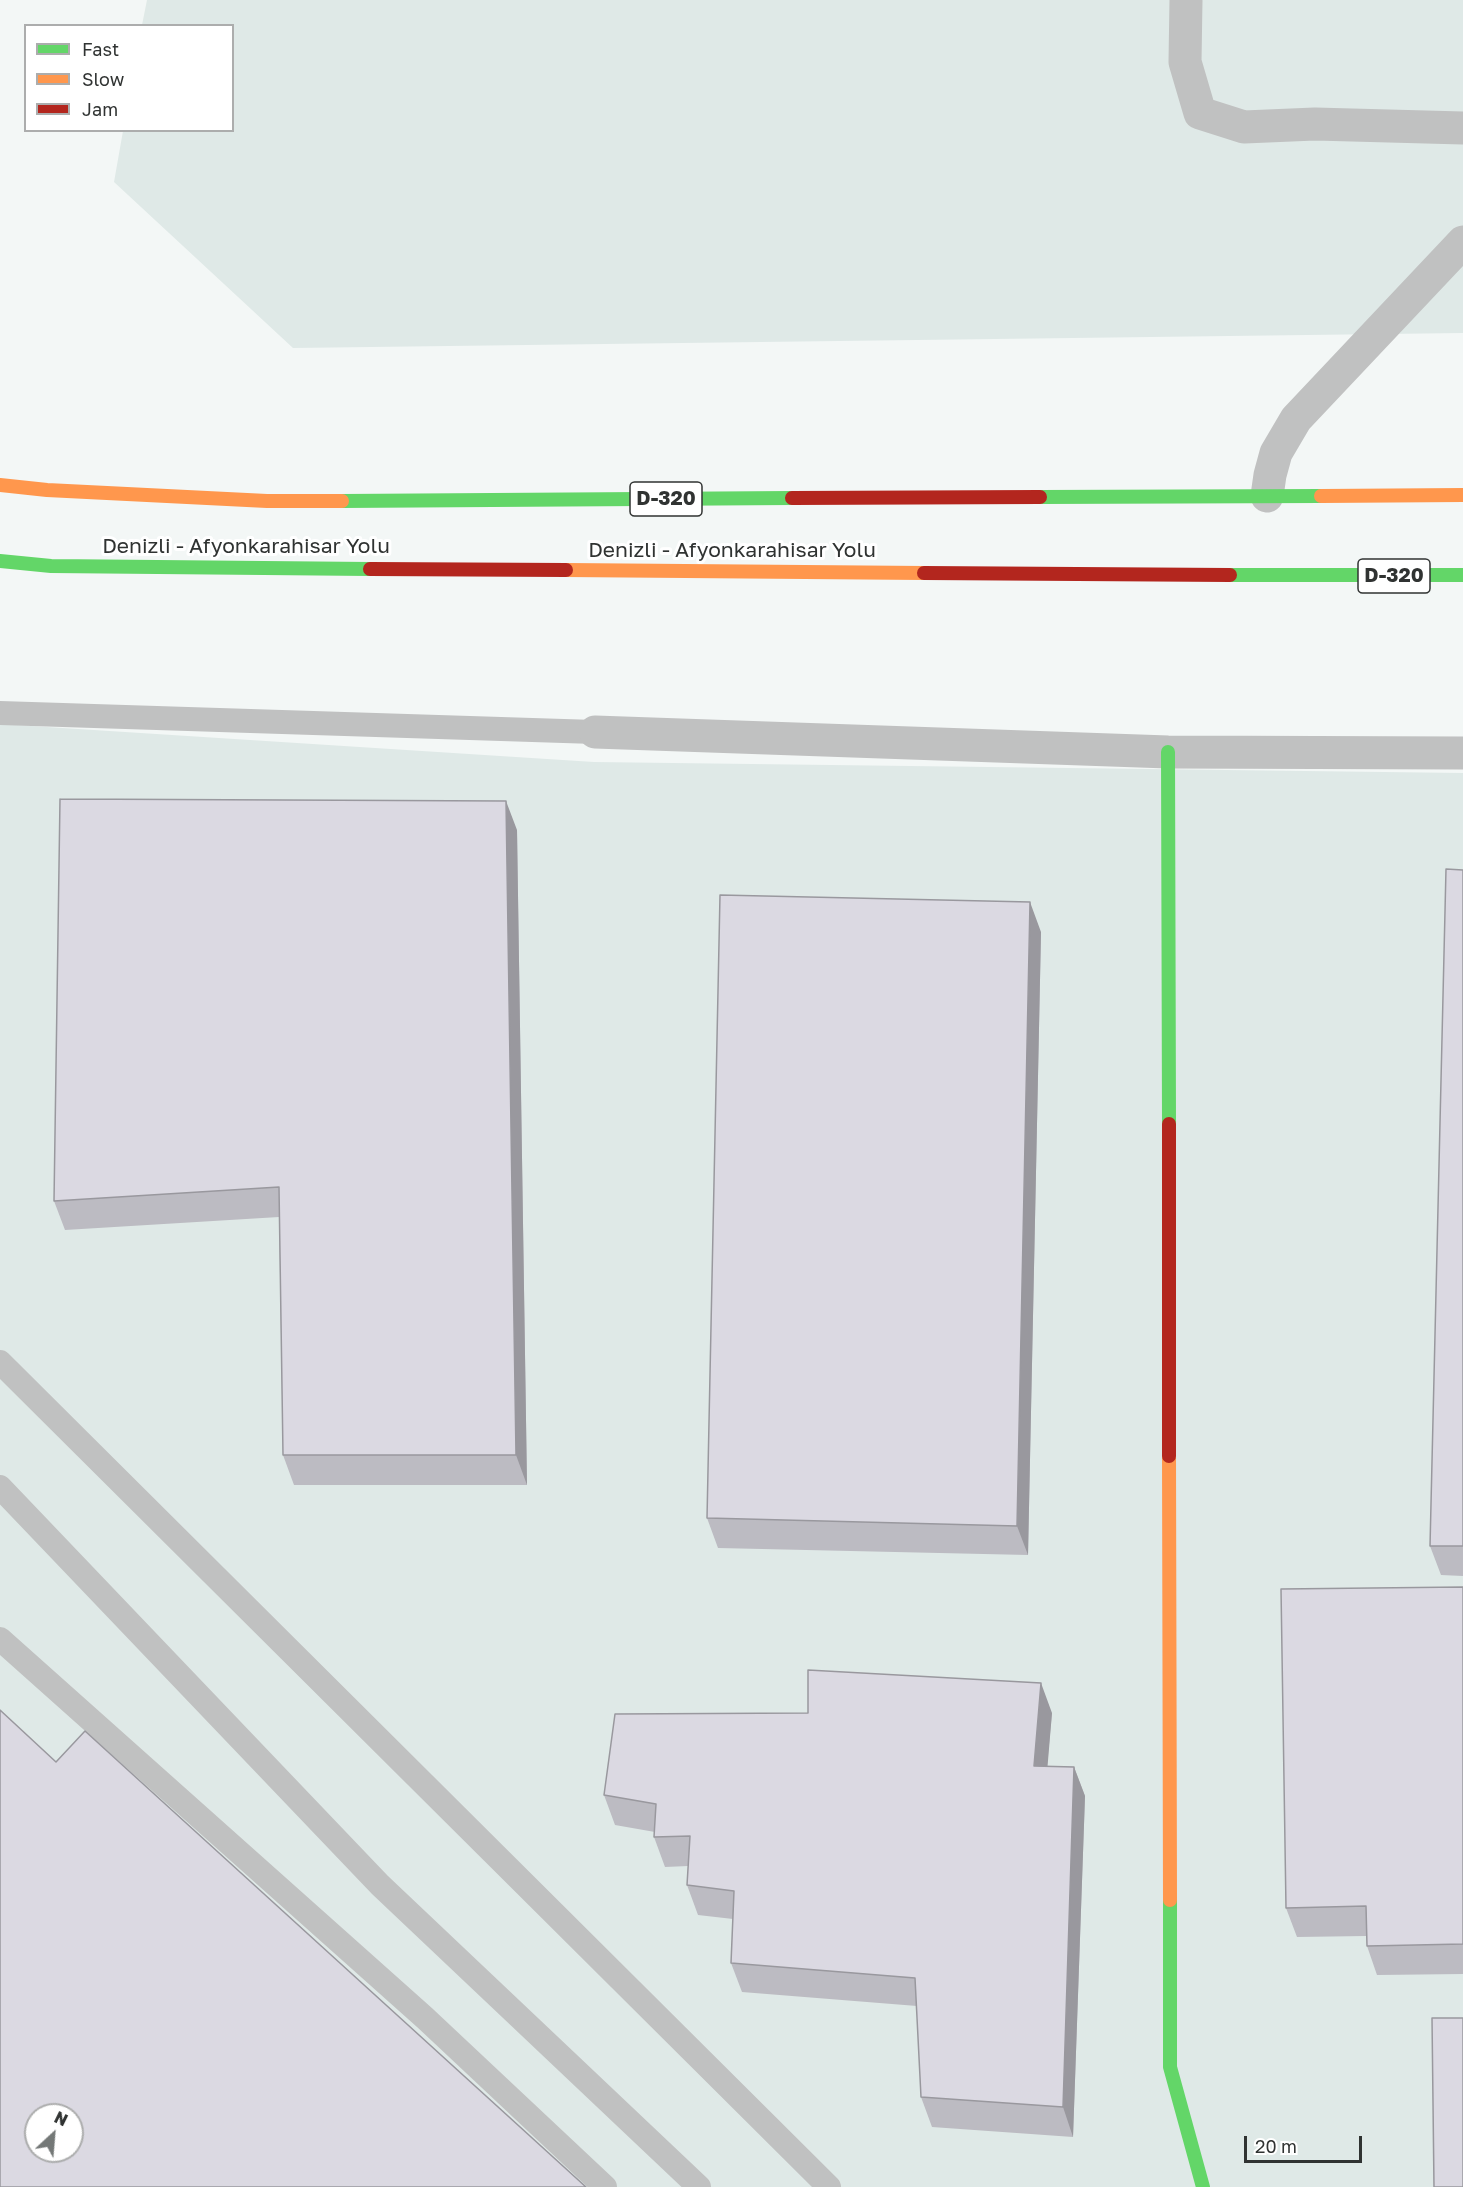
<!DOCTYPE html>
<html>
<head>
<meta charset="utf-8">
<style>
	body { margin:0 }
	#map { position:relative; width:1463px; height:2187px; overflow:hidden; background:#f3f7f6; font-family:"Golos Text",sans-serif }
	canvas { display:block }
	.legend { position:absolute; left:24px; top:24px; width:210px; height:108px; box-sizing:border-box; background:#fff; border:2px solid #acadad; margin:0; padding:8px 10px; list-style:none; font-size:18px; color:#303332 }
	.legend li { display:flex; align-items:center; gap:12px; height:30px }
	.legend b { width:30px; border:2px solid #acadad }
	.north { position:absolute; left:24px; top:2103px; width:60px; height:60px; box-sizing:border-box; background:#fff; border:2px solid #acadad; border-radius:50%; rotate:26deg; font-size:16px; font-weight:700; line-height:24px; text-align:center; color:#303332 }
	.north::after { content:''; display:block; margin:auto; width:21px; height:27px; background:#747877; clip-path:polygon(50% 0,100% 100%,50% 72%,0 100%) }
	.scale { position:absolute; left:1244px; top:2136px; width:118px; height:27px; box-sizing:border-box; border:3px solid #303332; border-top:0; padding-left:8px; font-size:18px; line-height:21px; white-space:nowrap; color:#303332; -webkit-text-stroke:4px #fff; paint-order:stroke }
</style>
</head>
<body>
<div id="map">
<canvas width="1463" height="2187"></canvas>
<ul class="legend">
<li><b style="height:8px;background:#63d668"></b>Fast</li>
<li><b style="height:8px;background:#ff974d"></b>Slow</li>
<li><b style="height:8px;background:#b3261e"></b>Jam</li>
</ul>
<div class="north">N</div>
<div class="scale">20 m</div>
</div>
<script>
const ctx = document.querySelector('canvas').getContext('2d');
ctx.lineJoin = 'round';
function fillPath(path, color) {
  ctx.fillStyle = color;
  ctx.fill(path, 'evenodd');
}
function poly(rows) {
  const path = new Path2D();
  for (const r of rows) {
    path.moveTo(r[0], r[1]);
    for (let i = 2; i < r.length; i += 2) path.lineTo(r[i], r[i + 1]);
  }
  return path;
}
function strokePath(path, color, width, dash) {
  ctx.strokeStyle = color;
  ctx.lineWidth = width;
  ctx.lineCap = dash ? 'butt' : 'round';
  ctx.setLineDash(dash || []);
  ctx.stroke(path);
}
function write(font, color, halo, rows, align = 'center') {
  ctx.font = font + ' "Golos Text",sans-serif';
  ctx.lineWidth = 6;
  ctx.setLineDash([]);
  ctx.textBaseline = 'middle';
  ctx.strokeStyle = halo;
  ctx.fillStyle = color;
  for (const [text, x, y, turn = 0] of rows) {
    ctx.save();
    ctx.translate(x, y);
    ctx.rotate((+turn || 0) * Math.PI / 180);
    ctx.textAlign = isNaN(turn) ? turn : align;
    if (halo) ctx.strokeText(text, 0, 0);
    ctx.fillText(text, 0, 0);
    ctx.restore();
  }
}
const built = poly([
	[147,0,1463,0,1463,333,293,348,114,182,123,131,232,130,232,26,142,25],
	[0,724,594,762,1463,773,1463,2187,0,2187],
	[36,2115,72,2115,72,2151,36,2151]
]);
const lane = poly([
	[0,713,595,732],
	[0,1362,829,2187],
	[0,1487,380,1885,699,2187],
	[0,1639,425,2018,605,2187]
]);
const street = poly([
	[1186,0,1185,62,1200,113,1244,127,1315,124,1463,128],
	[1267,496,1270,475,1276,453,1296,419,1463,242],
	[595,732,1168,752,1463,753]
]);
const fast = poly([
	[1040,497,1321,496],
	[342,501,792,498],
	[0,561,51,566,370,569],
	[1230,575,1463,575],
	[1168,752,1169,1124],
	[1170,1900,1170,2067,1203,2187]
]);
const slow = poly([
	[0,485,47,490,267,501,342,501],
	[1321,496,1463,495],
	[566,570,924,573],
	[1169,1456,1170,1900]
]);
const jam = poly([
	[792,498,1040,497],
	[370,569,566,570],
	[924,573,1230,575],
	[1169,1124,1169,1456]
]);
const wall = poly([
	[517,830,527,1485,294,1485,283,1455,279,1217,65,1230,54,1201],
	[1463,870,1463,1576,1441,1575,1430,1546],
	[1041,932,1028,1555,718,1548,707,1518],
	[1463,1587,1463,1974,1377,1975,1367,1946,1366,1936,1297,1937,1286,1908],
	[1052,1713,1047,1766,1074,1767,1085,1796,1073,2137,932,2127,921,2097,917,2006,742,1992,731,1963,733,1919,698,1915,687,1885,688,1866,665,1867,654,1837,655,1832,615,1825,604,1795]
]);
const shadedWall = poly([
	[506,801,517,830,527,1485,516,1455],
	[1030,902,1041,932,1028,1555,1017,1526],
	[1041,1683,1052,1713,1045,1796,1034,1766],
	[1074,1767,1085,1796,1073,2137,1063,2107]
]);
const building = poly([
	[60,799,506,801,516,1455,283,1455,279,1187,54,1201,60,799],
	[1446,869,1463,870,1463,1546,1430,1546,1446,869],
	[720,895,1030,902,1017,1526,707,1518,720,895],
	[1463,1587,1463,1944,1367,1946,1366,1906,1286,1908,1281,1589,1463,1587],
	[808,1670,1041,1683,1034,1766,1074,1767,1063,2107,921,2097,915,1978,731,1963,734,1891,687,1885,690,1836,654,1837,656,1804,604,1795,615,1714,808,1713,808,1670],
	[0,1710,56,1762,85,1731,586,2187,0,2187,0,1710],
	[36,2115,72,2115,72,2151,36,2151,36,2115],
	[1432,2018,1463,2018,1463,2187,1434,2187,1432,2018]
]);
const shields = [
	[666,499,72],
	[1394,576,72]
];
const shieldNames = [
	["D-320",666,499],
	["D-320",1394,576]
];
const streetNames = [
	["Denizli - Afyonkarahisar Yolu",246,546],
	["Denizli - Afyonkarahisar Yolu",732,550]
];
fillPath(built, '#dfe9e7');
strokePath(lane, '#c0c1c1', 24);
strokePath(street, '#c0c1c1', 33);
strokePath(fast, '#63d668', 14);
strokePath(slow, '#ff974d', 14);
strokePath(jam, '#b3261e', 14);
fillPath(wall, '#bcbbc2');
fillPath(shadedWall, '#99989e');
fillPath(building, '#dbd9e2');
strokePath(building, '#99989e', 1.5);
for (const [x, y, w] of shields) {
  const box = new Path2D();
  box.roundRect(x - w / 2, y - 17, w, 34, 4.5);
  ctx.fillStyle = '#fff';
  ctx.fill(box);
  strokePath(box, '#303332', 1.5);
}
write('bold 20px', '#303332', null, shieldNames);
write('21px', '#303332', '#fff', streetNames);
</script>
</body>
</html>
